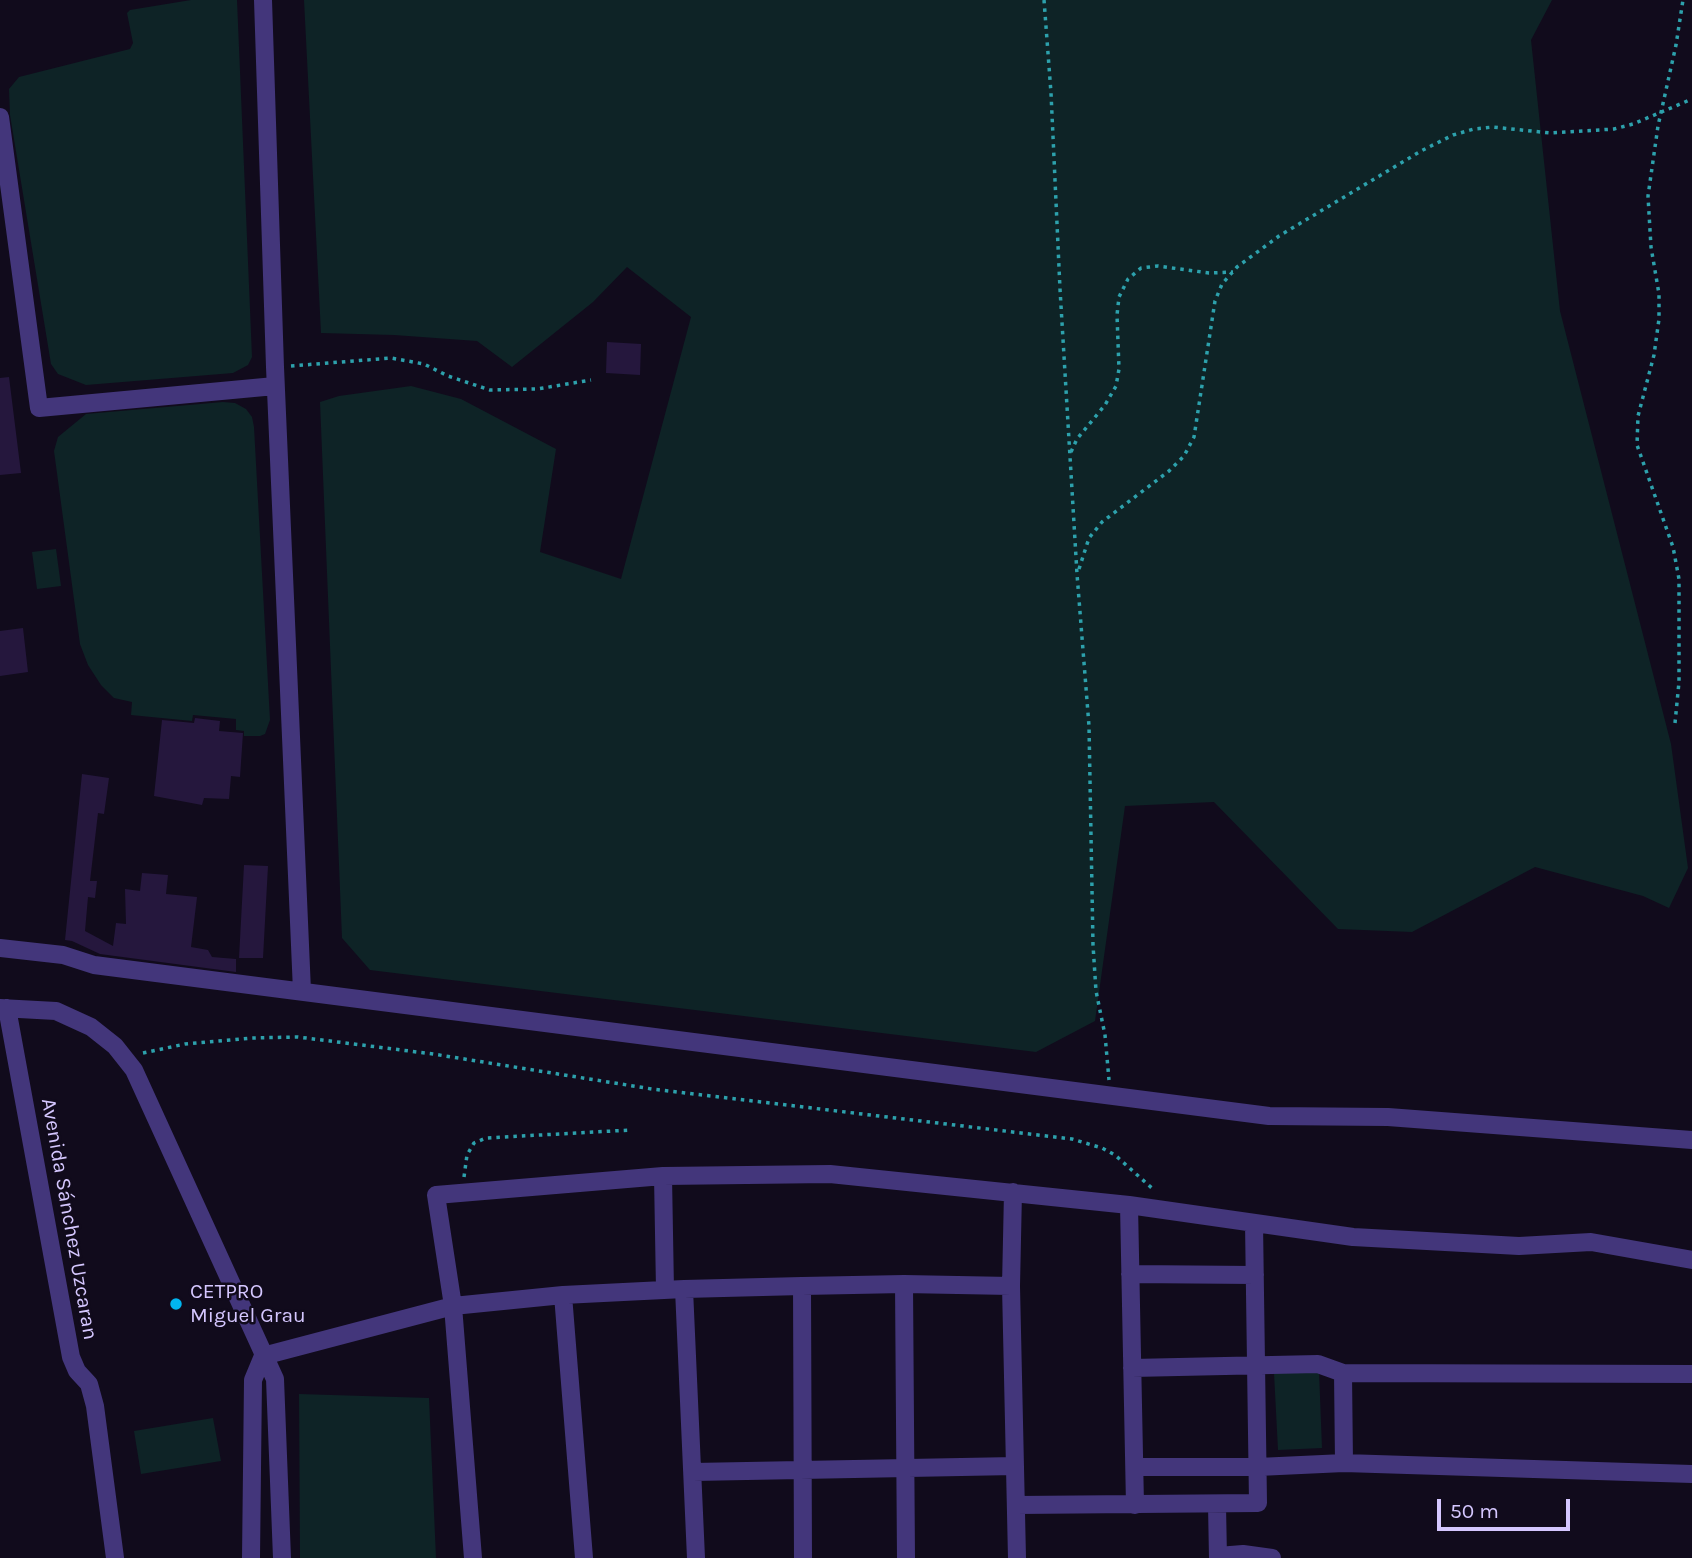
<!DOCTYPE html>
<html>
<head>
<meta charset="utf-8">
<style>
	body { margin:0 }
	#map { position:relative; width:1692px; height:1558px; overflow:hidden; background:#110b1c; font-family:Karla,sans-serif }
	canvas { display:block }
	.scale { position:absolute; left:1437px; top:1499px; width:133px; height:32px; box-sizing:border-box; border:4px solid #d5c7ff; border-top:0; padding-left:9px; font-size:21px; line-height:24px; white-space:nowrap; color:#d5c7ff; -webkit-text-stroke:5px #110b1c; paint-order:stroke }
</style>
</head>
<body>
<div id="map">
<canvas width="1692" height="1558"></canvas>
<div class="scale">50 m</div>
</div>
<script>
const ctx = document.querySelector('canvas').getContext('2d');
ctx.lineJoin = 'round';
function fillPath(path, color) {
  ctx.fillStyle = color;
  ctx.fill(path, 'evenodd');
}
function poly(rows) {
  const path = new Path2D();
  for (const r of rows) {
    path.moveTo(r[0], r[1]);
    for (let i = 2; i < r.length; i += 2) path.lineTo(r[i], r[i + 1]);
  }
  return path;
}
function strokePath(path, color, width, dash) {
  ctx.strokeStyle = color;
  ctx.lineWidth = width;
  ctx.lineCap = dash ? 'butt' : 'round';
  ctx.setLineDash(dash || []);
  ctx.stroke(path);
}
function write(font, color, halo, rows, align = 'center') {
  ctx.font = font + ' Karla,sans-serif';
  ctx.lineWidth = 5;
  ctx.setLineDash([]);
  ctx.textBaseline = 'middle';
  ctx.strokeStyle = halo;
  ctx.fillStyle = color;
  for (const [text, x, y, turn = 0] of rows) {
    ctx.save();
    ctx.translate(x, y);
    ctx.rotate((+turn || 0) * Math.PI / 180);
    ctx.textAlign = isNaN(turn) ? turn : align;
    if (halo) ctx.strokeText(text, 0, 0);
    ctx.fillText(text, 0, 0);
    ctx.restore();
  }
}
const green = poly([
	[191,0,237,0,252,357,248,365,233,373,86,385,58,374,51,364,10,115,9,89,19,77,130,49,133,43,127,13,130,10],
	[304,0,1552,0,1531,40,1560,311,1671,744,1688,868,1669,908,1643,896,1535,867,1412,932,1338,929,1214,802,1125,806,1095,1021,1036,1052,370,970,342,938,320,402,339,396,411,386,461,399,556,449,540,552,621,579,691,317,627,267,593,302,512,367,477,341,394,335,321,333],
	[223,402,235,403,246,409,252,417,254,427,270,720,265,734,260,736,244,736,244,731,236,730,236,719,193,715,192,721,131,715,132,702,114,698,101,685,88,665,80,644,54,451,58,437,86,414],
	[56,549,61,586,37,589,32,552],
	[1319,1371,1322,1448,1278,1450,1274,1373],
	[299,1394,429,1398,436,1558,300,1558],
	[213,1418,221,1461,141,1474,134,1431]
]);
const building = poly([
	[607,342,641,344,640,375,606,373],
	[9,377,21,473,0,475,0,378],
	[23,628,28,672,0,676,0,631],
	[195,718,220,721,219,731,243,733,240,777,231,776,229,799,204,798,202,805,154,796,162,720,194,723],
	[82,774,109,778,104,814,98,813,90,881,97,881,95,898,88,897,85,931,113,946,116,923,126,924,125,889,140,891,142,873,168,875,166,894,197,897,191,947,208,950,212,957,236,959,236,972,100,954,72,941,65,940],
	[244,865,268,866,263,958,239,958]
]);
const path = poly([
	[1044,0,1051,93,1060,289,1077,574,1089,726,1093,945,1096,991,1105,1035,1109,1080],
	[291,366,391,358,424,364,448,376,490,390,537,389,591,380],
	[1071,452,1077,439,1105,405,1116,386,1119,369,1117,315,1119,297,1128,279,1141,268,1158,266,1209,273,1233,272],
	[1079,569,1089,538,1102,522,1169,471,1184,456,1194,437,1215,301,1222,284,1237,267,1279,236,1421,151,1453,135,1474,129,1493,127,1550,133,1614,129,1633,124,1692,99],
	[1675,723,1679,682,1679,579,1673,547,1637,445,1638,416,1654,355,1659,319,1659,294,1651,247,1648,196,1658,126,1676,45,1683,0],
	[143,1053,185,1044,252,1038,298,1037,433,1054,652,1089,1072,1139,1102,1148,1115,1155,1154,1190],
	[464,1177,467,1155,474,1143,486,1138,631,1130]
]);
const minor = poly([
	[263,0,275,367,302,991],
	[0,117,39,408,275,386],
	[0,948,63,955,94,965,1269,1116,1388,1117,1692,1140],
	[0,1008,56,1011,91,1027,115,1046,134,1070,275,1379,282,1558],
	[7,1008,71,1357,77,1371,89,1384,95,1406,115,1558],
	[663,1176,665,1290],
	[1013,1192,1011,1286,1017,1558],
	[1129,1205,1135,1505],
	[1130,1274,1255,1275],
	[904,1284,906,1558],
	[802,1286,803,1558],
	[684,1289,696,1558],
	[563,1295,584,1558],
	[263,1356,453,1306,563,1295,684,1289,802,1286,904,1284,1011,1286],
	[1132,1368,1318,1364,1343,1373,1692,1374],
	[1343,1373,1344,1463],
	[1135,1467,1258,1467,1344,1463,1692,1474],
	[693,1472,1015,1466],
	[1016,1505,1258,1503,1254,1223],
	[1217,1505,1218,1558],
	[1218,1556,1243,1554,1272,1558],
	[251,1558,253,1380,263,1356],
	[473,1558,453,1306,436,1195,663,1176,830,1174,1129,1205,1353,1237,1519,1246,1591,1242,1692,1260]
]);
const markers = [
	[176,1304,7,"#01b5f0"]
];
const streetNames = [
	["Avenida Sánchez Uzcaran",69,1219,80]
];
const poiNames = [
	["CETPRO",190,1292],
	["Miguel Grau",190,1316]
];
fillPath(green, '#0e2326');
fillPath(building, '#25173d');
strokePath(path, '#2da1ac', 3.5, [3.5, 5]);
strokePath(minor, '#43367b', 18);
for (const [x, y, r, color] of markers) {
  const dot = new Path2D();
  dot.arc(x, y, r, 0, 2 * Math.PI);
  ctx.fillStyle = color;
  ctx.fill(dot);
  strokePath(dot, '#110b1c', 2.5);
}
write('21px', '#d5c7ff', '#110b1c', streetNames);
write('21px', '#d5c7ff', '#110b1c', poiNames, 'left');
</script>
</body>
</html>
